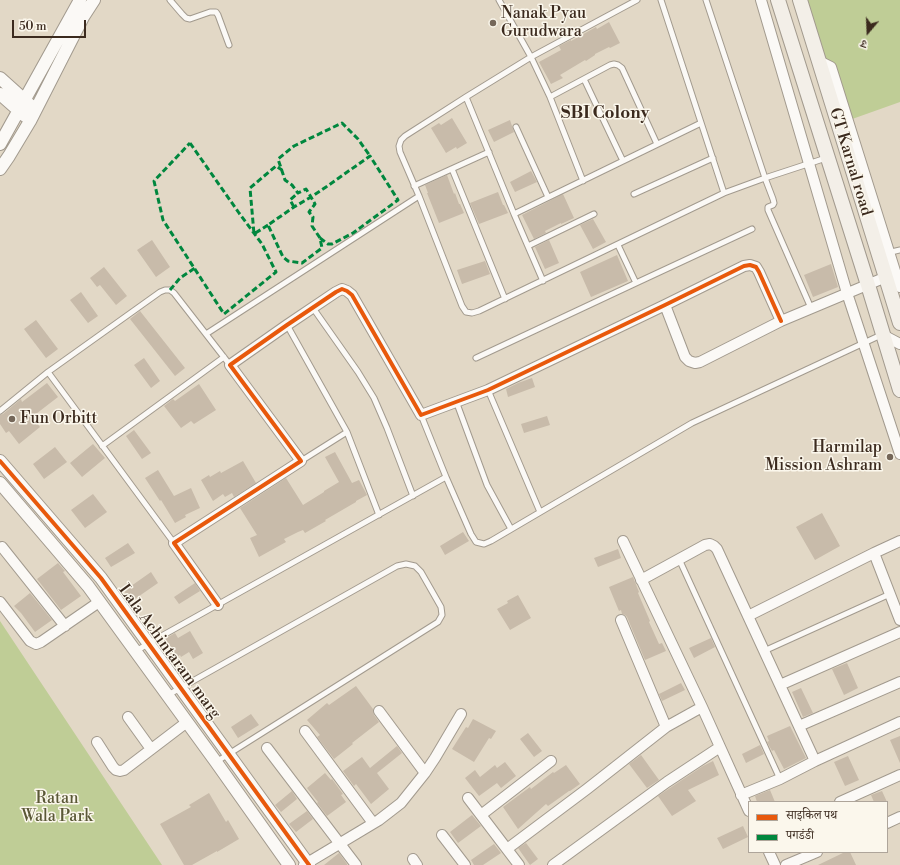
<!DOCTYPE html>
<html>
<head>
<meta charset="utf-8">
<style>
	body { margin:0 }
	#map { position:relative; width:900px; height:865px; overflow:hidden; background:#e2d8c6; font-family:"Libre Bodoni","Noto Serif Devanagari",serif }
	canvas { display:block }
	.legend { position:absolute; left:748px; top:801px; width:140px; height:52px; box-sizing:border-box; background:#fbf7ec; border:1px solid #aea59a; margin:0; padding:5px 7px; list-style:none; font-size:12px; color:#3b2a1e }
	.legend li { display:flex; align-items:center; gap:8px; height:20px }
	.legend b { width:20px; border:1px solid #aea59a }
	.north { position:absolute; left:848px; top:12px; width:40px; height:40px; -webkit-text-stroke:3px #fbf7ec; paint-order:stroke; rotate:199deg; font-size:11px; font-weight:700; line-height:16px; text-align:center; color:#3b2a1e }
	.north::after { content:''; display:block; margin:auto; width:14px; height:18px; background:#3b2a1e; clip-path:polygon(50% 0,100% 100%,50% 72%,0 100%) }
	.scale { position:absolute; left:12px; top:20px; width:74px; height:18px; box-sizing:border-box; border:2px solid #3b2a1e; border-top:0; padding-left:5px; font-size:12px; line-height:14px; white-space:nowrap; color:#3b2a1e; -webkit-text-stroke:3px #fbf7ec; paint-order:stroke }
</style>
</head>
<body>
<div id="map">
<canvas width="900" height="865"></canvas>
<ul class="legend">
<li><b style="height:5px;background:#e8590c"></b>साइकिल पथ</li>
<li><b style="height:5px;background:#00873e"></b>पगडंडी</li>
</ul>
<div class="north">उ</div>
<div class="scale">50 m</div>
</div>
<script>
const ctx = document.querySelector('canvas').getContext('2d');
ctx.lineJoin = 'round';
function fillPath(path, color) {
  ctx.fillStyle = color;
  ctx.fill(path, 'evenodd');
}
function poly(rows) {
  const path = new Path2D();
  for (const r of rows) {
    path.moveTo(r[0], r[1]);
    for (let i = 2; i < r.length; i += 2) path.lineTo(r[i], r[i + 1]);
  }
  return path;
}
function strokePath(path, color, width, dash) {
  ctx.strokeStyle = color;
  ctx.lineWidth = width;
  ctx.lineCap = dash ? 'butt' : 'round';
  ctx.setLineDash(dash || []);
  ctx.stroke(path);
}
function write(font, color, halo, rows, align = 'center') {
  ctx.font = font + ' "Libre Bodoni",serif';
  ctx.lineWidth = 3;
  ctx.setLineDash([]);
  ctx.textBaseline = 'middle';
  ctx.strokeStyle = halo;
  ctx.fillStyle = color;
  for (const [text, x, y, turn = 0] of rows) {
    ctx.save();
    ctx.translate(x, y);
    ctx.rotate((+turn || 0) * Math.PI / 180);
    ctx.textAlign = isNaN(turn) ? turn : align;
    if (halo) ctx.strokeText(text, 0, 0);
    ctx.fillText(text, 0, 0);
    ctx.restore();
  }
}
const green = poly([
	[807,0,900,0,900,102,841,123],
	[0,621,162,865,0,865]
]);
const building = poly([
	[609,22,620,43,610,48,609,47,595,54,595,55,586,61,585,60,560,75,563,78,551,84,539,62,561,50,559,46,571,40,571,41,596,27,597,29],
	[452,118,467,143,457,149,456,147,446,153,431,128,439,123,441,125],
	[510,120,514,132,494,142,488,130],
	[531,171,537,182,515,192,510,182],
	[447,175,454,194,455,193,459,204,460,204,464,213,439,223,427,193,428,193,425,185],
	[498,192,503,205,504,205,508,213,479,224,470,203],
	[563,194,574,218,561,224,561,223,545,231,546,233,534,239,522,215],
	[593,219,606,242,593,249,580,225],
	[152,240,170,267,156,277,137,250],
	[549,240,559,263,545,269,535,247],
	[617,255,628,281,591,297,580,272],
	[485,261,490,274,462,284,457,270],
	[831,264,838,287,813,297,804,275],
	[104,267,127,296,116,305,100,285,97,287,90,278],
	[81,292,98,316,88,323,70,300],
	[140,311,185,368,175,376,130,319],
	[36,320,58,349,46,358,24,329],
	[144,358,160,381,151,388,134,365],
	[532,378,535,387,508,397,506,389,518,383],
	[47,383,58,397,32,417,40,427,19,444,9,431,6,433,0,424,0,415,3,414,21,399,22,402],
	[199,384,216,410,194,424,191,421,181,428,164,406,173,399,175,401],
	[547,416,550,425,524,433,521,424],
	[134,430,151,453,142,459,126,436],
	[93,444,105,458,82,477,70,463],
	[55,447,67,462,44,479,33,464],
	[335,452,352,483,359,480,367,495,356,501,356,502,325,520,326,521,305,533,303,530,298,532,284,539,286,542,259,557,250,538,257,535,240,508,286,478,303,505,324,492,324,491,339,482,325,457],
	[243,461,256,483,234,497,232,493,225,497,223,494,213,501,201,480,209,475,210,477,220,471,221,473],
	[158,470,174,496,191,488,200,508,185,515,186,517,175,523,161,500,160,501,145,478],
	[93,494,107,512,85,528,71,510],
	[822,513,840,546,815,560,796,527],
	[463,532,469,541,445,555,440,546],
	[128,543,135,553,111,567,105,558],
	[618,549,621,558,598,567,594,558],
	[58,563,65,571,63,572,81,596,61,610,37,579],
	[151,572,158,583,132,601,124,591],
	[633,577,639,592,638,593,650,621,649,622,659,644,662,643,666,651,645,660,627,617,625,615,622,614,621,610,619,611,609,587],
	[195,583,200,591,179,604,174,597],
	[30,593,52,620,35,632,21,613,14,606],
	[518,595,531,618,510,630,497,609,508,603,507,601],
	[190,631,203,653,193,659,189,652,181,657,180,655,170,661,158,643,175,633,178,638],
	[711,638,715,647,694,658,689,648],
	[847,663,858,688,844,695,832,669],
	[681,683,685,690,662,701,659,694],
	[356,686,373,709,374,715,379,722,352,743,353,744,334,759,317,737,320,735,307,720,327,703,329,705],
	[801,688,813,713,803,717,792,692],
	[251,714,259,725,238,738,231,727],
	[473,719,496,731,491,739,489,738,474,762,452,749,466,727,468,728],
	[790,726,806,758,784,769,774,750,772,751,767,742,769,741,767,736],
	[528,733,542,751,534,757,520,739],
	[900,736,900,763,890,740],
	[760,745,764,754,746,763,742,754],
	[397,746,402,753,377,773,389,789,371,804,356,784,354,786,343,771,362,757,370,768],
	[641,755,659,780,647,788,629,764],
	[848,756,859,780,845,786,834,762],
	[713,761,719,775,688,790,696,801,672,816,658,796,703,766],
	[505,762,516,776,501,788,497,783,479,796,465,778,475,770,480,777,495,765,497,768],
	[566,765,580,784,570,791,569,791,548,806,546,804,518,829,503,807,530,787,531,789,553,772,554,773],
	[325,773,331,780,332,779,343,794,341,795,346,802,327,816,317,803,318,802,307,788],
	[770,790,775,802,757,802,755,796],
	[292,791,297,799,281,812,275,805],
	[882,791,887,802,874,802,871,795],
	[209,793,226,822,228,820,239,839,217,852,217,851,192,865,184,865,160,824,191,807,189,805],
	[307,811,313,819,296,832,289,824],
	[472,815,481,826,458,843,450,832],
	[743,826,748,837,723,849,717,838],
	[526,843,538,859,530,865,518,848],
	[494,844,501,853,483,865,474,865,471,860],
	[845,852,850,852,856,865,818,865],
	[339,853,347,864,347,865,324,865]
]);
const service = poly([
	[170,0,182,14,186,18,190,19,210,12,216,12,218,15,229,45],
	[499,0,531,57,550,97,610,65,614,64,618,65,622,68,657,144],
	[637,0,531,57,466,97,405,136,401,140,399,146,400,152,419,196,462,306,466,312,472,313,479,311,724,193],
	[661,0,724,193,765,178,826,158],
	[706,0,765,178,773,199,774,203,773,205,768,207,768,210,811,308],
	[584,79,623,161],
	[466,97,514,214],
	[550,97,583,181],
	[516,127,548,197],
	[452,169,505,299],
	[414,186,489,152],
	[634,194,713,158],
	[528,246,594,214],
	[887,253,900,250],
	[543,281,514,214,701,123],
	[636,283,752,229],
	[313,308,358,372,374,398,387,428,413,496],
	[287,325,347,432,379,515],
	[206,334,419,196],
	[476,358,636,283,618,245],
	[48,372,160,292,165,290,170,290,174,293,230,365],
	[488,390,540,512],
	[456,401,487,485,511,529],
	[0,411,48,372,174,543],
	[421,415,446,477],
	[102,446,224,357],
	[301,461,347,432],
	[679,559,780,779],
	[136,651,158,638,446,477,471,534,476,542,484,544,491,541,692,423,881,335],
	[764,651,890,594],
	[168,695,397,566,406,564,415,566,421,572,441,607,442,615,438,622,216,762]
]);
const minor = poly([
	[761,0,847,293,900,454],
	[819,61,831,67,900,287],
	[665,305,685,357,689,361,695,363,700,362,781,321,886,277],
	[883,335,900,344],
	[623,541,702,707,749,811],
	[2,547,65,626],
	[874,553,900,620],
	[641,580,705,545,710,544,714,546,717,549,815,761],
	[0,602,30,641,36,644,41,642,99,602],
	[218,605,174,543,301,461,230,365,287,325,336,292,342,289,347,291,352,295,421,415,488,390,665,305,744,266,750,265,756,267,759,272,781,321],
	[748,616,874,553,900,541],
	[621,620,666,727],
	[780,685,900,632],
	[379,711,425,773],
	[128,717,151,749],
	[799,726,900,682],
	[305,731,373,823],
	[97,742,113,767,116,770,120,771,124,770,187,722],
	[267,748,356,865],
	[741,795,780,779,815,761,900,722],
	[468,798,519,865],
	[840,802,900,775],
	[481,815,551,761],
	[887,823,900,817],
	[442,835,465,865],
	[507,849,587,789,666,727,702,707],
	[769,852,775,865],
	[413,859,417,865],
	[304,865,379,820,401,803,425,773,435,758,461,714],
	[553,865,667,782,720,747],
	[786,865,817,852]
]);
const tertiary = poly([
	[0,78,30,105],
	[0,94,25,116],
	[0,144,80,0],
	[0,169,9,156,30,121,83,17,94,0],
	[0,461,101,578,309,865],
	[0,483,88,586,216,762,289,865]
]);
const secondary = poly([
	[778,0,868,285,900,390],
	[800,0,900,323]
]);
const quiet = poly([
	[190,143,239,213,262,244,276,272,224,314,163,220,154,181,190,143],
	[294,207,290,200,298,193],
	[268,225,254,234,250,188,276,166,282,170],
	[320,238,328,244,332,244,353,233,398,200,370,156,326,187,311,197,294,207,268,225,283,257,288,261,302,263,322,248,320,238,312,226,313,217,309,212,315,204,311,197,306,189,298,193,292,185,285,180,278,159,294,146,342,123,358,139,370,156],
	[170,290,180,278,195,268]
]);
const cycleway = poly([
	[0,461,101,578,309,865],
	[218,605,174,543,301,461,230,365,287,325,336,292,342,289,347,291,352,295,421,415,488,390,665,305,744,266,750,265,756,267,759,272,781,321]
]);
const markers = [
	[493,23,4,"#756759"],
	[12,419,4,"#756759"],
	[890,457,4,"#756759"]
];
const poiNames = [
	["Nanak Pyau",501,14],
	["Gurudwara",501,32],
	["Fun Orbitt",20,419],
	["Harmilap",882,448,"right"],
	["Mission Ashram",882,466,"right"]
];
const streetNames = [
	["GT Karnal road",850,162,73],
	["Lala Achintaram marg",169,652,54]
];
const parkNames = [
	["Ratan",57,799],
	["Wala Park",57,817]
];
const neighbourhoodNames = [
	["SBI Colony",605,114]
];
fillPath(green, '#bfcd96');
fillPath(building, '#c8bbaa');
strokePath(service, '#a29a8e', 7);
strokePath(minor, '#a29a8e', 12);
strokePath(tertiary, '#a29a8e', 14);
strokePath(secondary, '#a29a8e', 16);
strokePath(service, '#fbf9f6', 5);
strokePath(minor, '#fbf9f6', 10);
strokePath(tertiary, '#fbf9f6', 12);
strokePath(secondary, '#f3efe8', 14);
strokePath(quiet, '#00873e', 3, [6, 3]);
strokePath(cycleway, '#e8590c', 4);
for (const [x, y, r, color] of markers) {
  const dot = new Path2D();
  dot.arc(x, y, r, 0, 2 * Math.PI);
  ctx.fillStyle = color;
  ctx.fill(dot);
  strokePath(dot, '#fbf7ec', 1.5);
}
write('16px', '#3b2a1e', '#fbf7ec', poiNames, 'left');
write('16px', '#3b2a1e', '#fbf7ec', streetNames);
write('16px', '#5a5836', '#fbf7ec', parkNames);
write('bold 17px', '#3b2a1e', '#fbf7ec', neighbourhoodNames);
</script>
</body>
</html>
